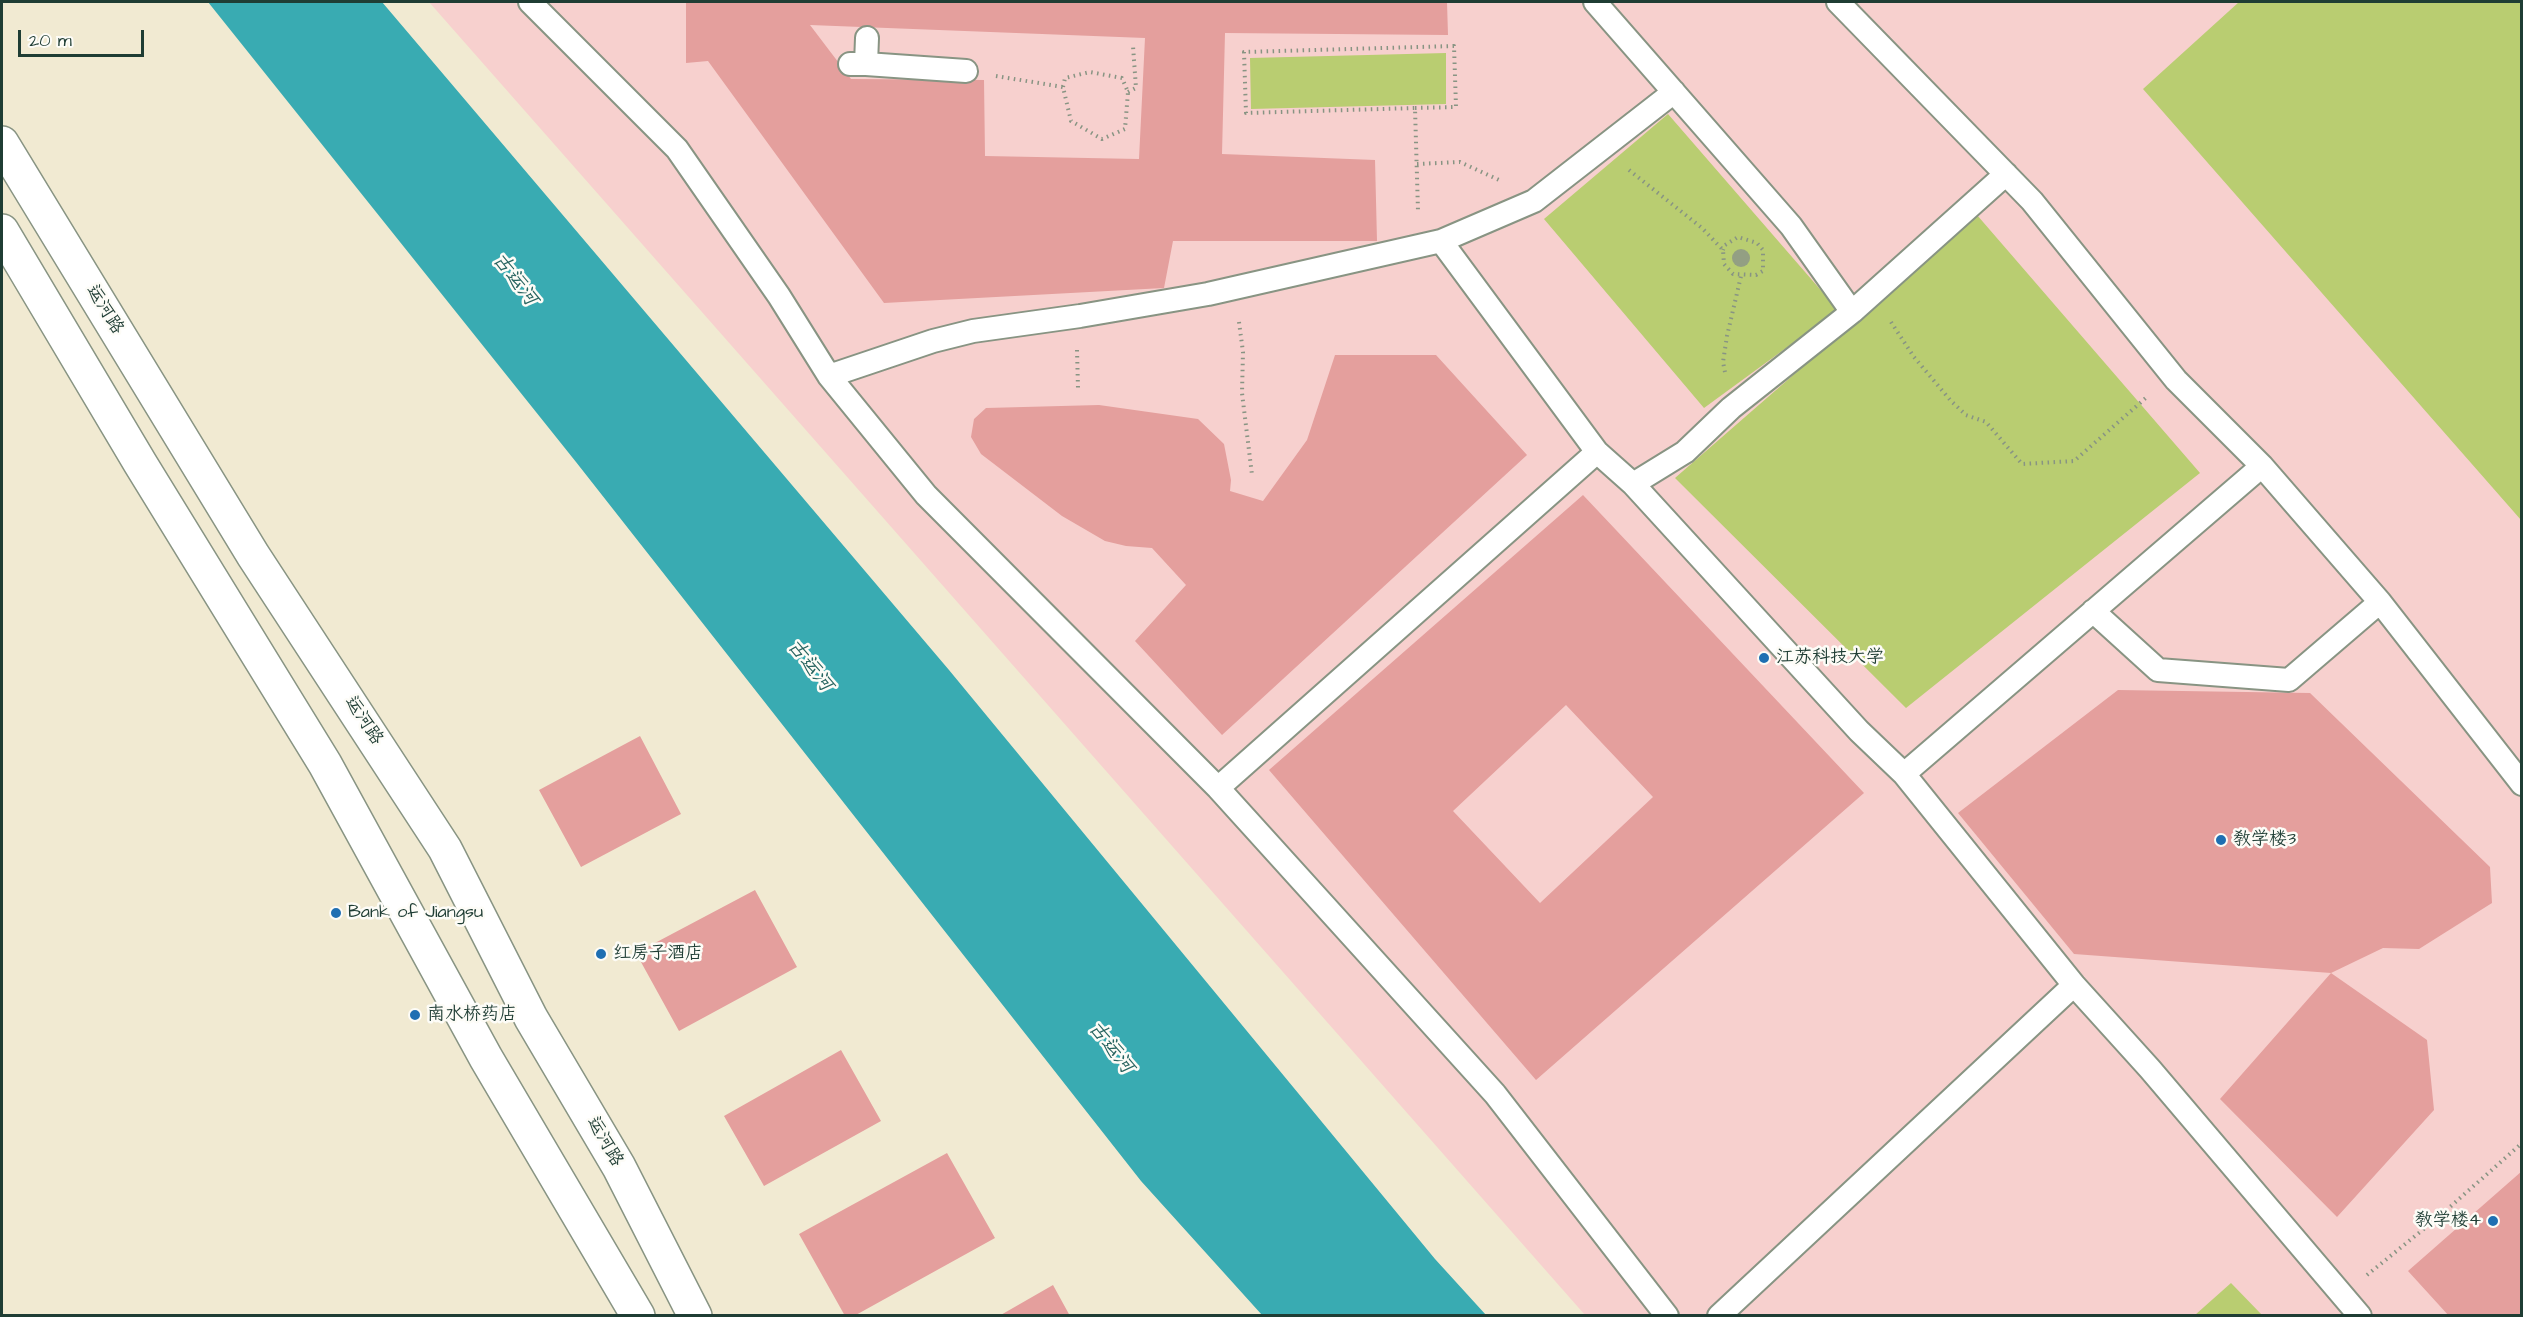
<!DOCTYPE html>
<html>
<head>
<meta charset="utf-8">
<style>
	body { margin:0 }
	#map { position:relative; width:2523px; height:1317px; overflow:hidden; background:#f1ead2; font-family:"Architects Daughter",sans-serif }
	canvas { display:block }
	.frame { position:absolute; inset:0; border:3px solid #1f3d34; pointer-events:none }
	.scale { position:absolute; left:18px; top:30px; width:126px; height:27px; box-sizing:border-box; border:3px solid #1f3d34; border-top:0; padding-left:8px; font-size:18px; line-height:21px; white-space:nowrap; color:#1f3d34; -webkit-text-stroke:4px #fdfcf7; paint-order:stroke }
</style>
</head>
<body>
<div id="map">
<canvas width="2523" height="1317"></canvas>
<div class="frame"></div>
<div class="scale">20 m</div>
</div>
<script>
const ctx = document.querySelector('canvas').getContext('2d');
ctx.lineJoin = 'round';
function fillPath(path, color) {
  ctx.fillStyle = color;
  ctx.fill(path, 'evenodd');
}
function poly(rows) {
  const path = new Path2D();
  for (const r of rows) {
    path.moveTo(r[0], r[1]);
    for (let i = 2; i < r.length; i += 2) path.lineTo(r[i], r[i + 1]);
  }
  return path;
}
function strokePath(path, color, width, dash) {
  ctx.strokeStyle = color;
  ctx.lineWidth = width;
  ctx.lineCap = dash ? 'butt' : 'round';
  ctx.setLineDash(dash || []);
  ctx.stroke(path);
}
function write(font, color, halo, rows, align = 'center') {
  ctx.font = font + ' "Architects Daughter","LXGW WenKai TC",sans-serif';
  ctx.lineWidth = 5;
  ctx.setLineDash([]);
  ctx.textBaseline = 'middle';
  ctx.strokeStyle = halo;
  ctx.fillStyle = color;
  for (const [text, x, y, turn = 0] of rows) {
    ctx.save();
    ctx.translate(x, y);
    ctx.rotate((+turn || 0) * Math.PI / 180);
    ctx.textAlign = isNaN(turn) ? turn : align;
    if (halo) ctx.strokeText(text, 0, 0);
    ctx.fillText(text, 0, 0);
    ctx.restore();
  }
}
const built = poly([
	[429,2,2521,2,2521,1315,1585,1315]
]);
const green = poly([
	[2239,2,2521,2,2521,520,2143,89],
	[1446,53,1446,104,1251,109,1250,58],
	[1668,114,1838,310,1704,408,1544,219],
	[1977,215,2200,473,1906,708,1675,478],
	[2231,1283,2262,1315,2195,1315]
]);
const water = poly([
	[208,2,382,2,949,670,1435,1259,1486,1315,1262,1315,1141,1181,576,462]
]);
const building = poly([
	[686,2,1447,2,1448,35,1225,33,1222,154,1375,160,1377,241,1173,241,1164,288,884,303,708,61,686,63],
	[810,25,1145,38,1139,159,985,156,984,80,851,79],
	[1335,355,1436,355,1527,455,1222,735,1135,641,1186,585,1152,548,1126,546,1105,541,1062,516,981,454,971,437,974,419,986,408,1099,405,1198,419,1224,444,1231,480,1230,491,1263,501,1307,440],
	[1583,495,1864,793,1536,1080,1269,770],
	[1566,705,1653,797,1540,903,1453,811],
	[2118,690,2310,693,2490,867,2492,903,2419,949,2383,948,2331,973,2427,1040,2434,1110,2337,1217,2220,1099,2331,973,2074,954,1958,813],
	[640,736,681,814,581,867,539,790],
	[755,890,797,967,679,1031,636,953],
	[841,1050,881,1121,764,1186,724,1116],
	[947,1153,995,1238,854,1316,845,1316,799,1234],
	[2522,1171,2522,1316,2449,1316,2408,1271],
	[1053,1285,1070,1316,999,1316]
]);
const path = poly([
	[996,76,1063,87,1071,121,1102,139,1125,129,1128,92,1122,78,1090,72,1065,78,1063,87],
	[1128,92,1136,88,1133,46],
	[1415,108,1456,107,1454,46,1244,52,1246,113,1415,108,1418,211],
	[1417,164,1460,162,1499,180],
	[1629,170,1702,228,1723,250,1724,264,1733,274,1756,275,1763,271,1763,250,1757,243,1738,237,1725,245,1723,250],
	[1239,322,1243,352,1242,393,1252,475],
	[1891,322,1914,357,1951,401,1966,415,1986,422,2022,464,2074,461,2148,396],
	[1077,350,1078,388],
	[1725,372,1723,362,1727,336,1741,276],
	[2367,1275,2441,1215,2522,1143]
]);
const service = poly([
	[530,2,677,149,779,296,829,376,926,495,1218,788,1495,1094,1667,1316],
	[1595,2,1791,226,1852,312,1731,408,1685,452,1633,484],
	[1838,2,2032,201,2176,380,2262,466,2380,602,2522,784],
	[850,64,866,64,867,38],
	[866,64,966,71],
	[1441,241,1534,201,1674,92],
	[1852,312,2006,174],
	[829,376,933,341,973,331,1080,316,1208,294,1441,241,1597,452,1633,484,1859,731,1904,774,2074,985,2150,1069,2360,1316],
	[2093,611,2158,670,2289,680,2380,602],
	[1904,774,2262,466],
	[1218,788,1597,452],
	[1719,1316,2074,985]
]);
const secondary = poly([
	[2,143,253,555,445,849,531,1018,619,1167,695,1316],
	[2,231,140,463,325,764,486,1058,638,1316]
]);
const trees = [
	[1741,258]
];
const markers = [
	[1764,658,6,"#1f6fb2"],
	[2221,840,6,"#1f6fb2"],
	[336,913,6,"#1f6fb2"],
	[601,954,6,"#1f6fb2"],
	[415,1015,6,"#1f6fb2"],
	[2493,1221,6,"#1f6fb2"]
];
const streetNames = [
	["运河路",104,310,58],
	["运河路",363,721,57],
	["运河路",604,1142,60]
];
const poiNames = [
	["江苏科技大学",1776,658],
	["教学楼3",2233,840],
	["Bank of Jiangsu",348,913],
	["红房子酒店",613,954],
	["南水桥药店",427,1015],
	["教学楼4",2481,1221,"right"]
];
const waterNames = [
	["古运河",514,280,53],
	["古运河",809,666,52],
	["古运河",1110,1048,52]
];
fillPath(built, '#f7d0ce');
fillPath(green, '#b9cd71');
fillPath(water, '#39abb2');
fillPath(building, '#e49f9d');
strokePath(service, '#889483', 26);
strokePath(secondary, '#889483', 36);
strokePath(path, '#889483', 4, [1.5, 4.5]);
strokePath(service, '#fff', 22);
strokePath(secondary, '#fff', 33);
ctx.fillStyle = '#939f83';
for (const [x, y] of trees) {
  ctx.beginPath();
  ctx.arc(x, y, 9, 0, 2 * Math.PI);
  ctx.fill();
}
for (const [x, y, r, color] of markers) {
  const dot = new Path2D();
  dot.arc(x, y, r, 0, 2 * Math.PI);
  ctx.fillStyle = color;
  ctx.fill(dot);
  strokePath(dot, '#fdfcf7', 2);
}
write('18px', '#1f3d34', '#fdfcf7', streetNames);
write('18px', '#1f3d34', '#fdfcf7', poiNames, 'left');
write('italic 20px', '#286460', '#fdfcf7', waterNames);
</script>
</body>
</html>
